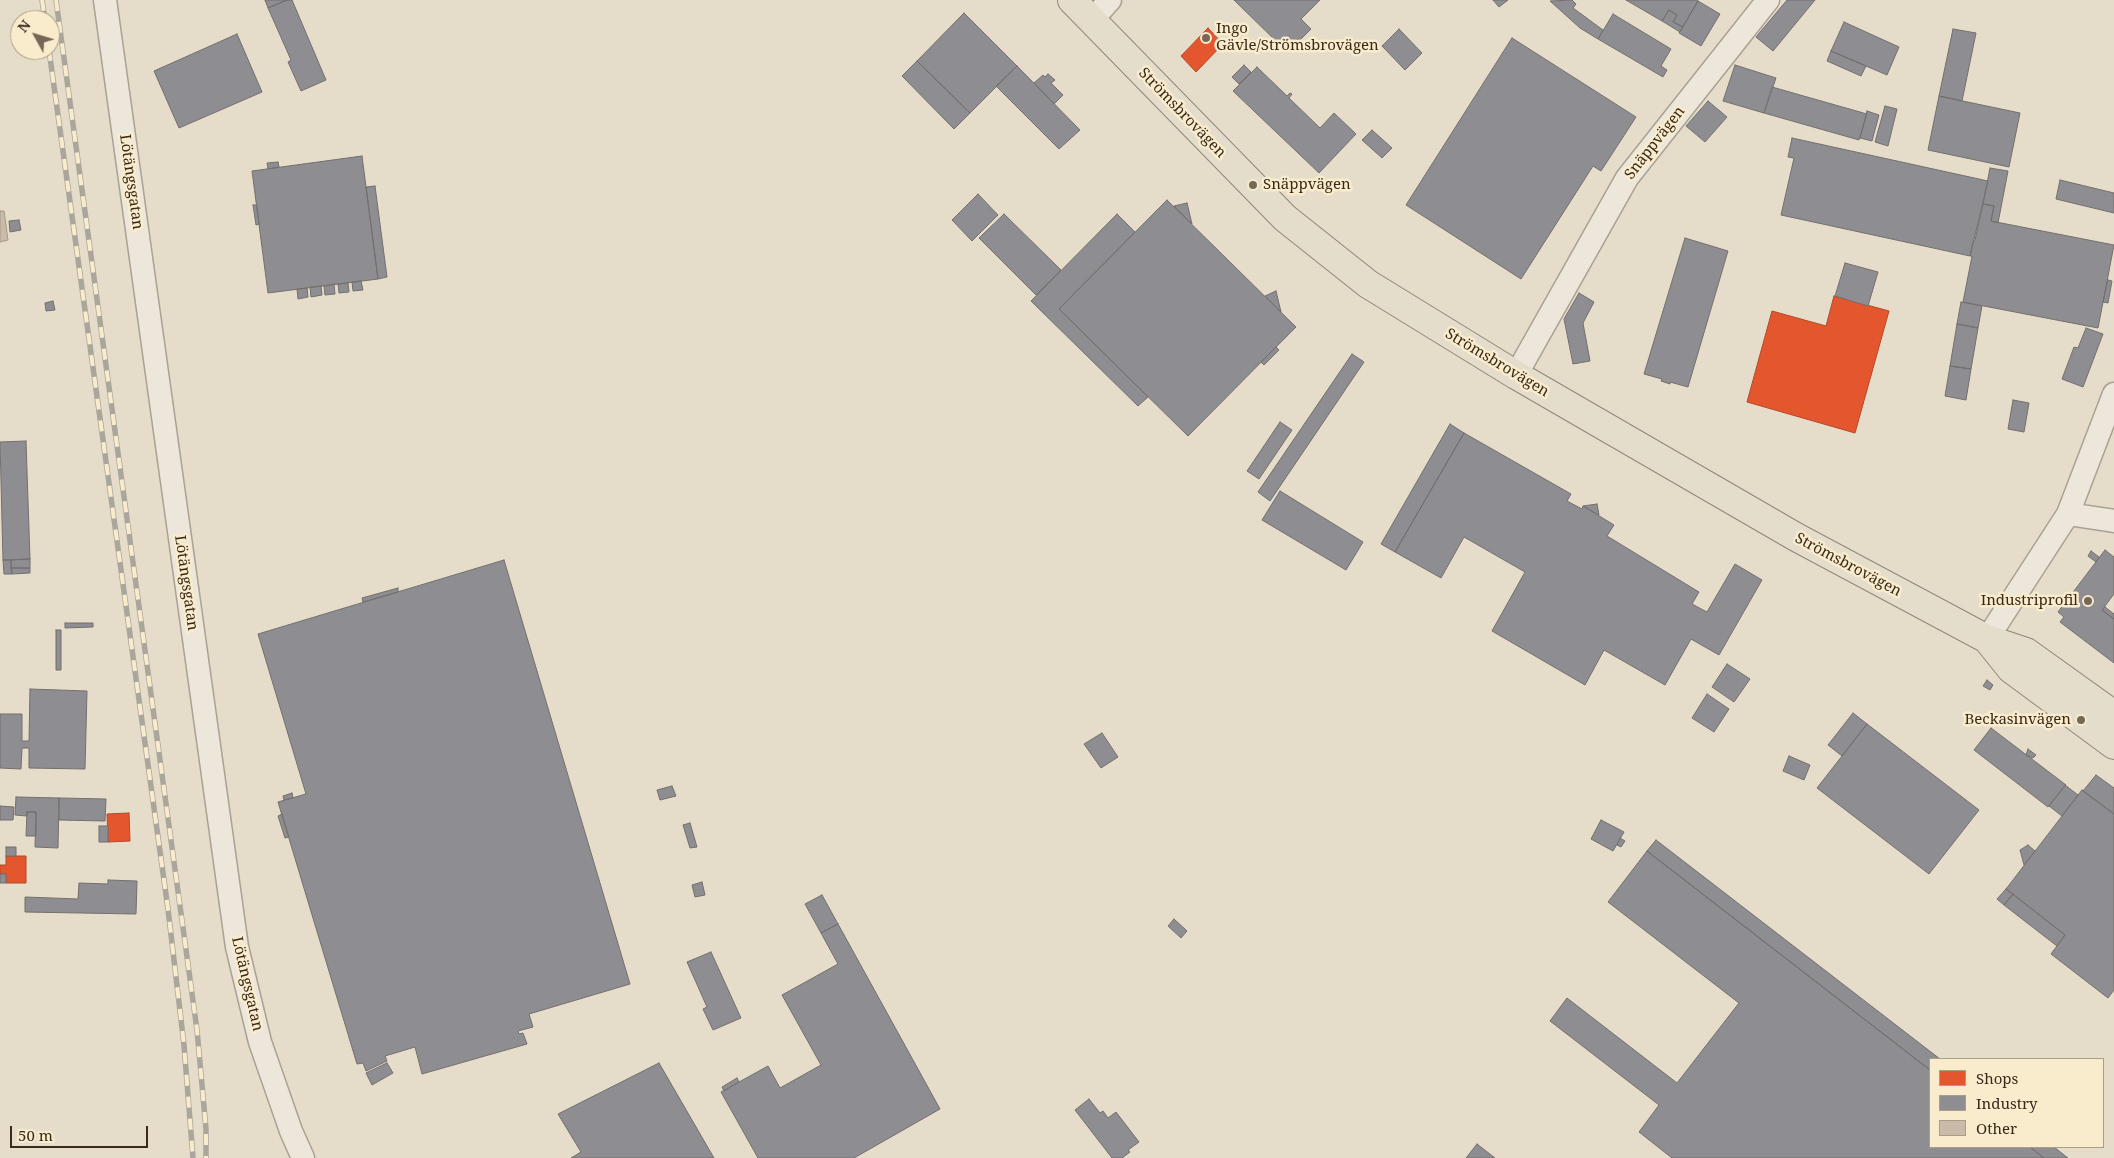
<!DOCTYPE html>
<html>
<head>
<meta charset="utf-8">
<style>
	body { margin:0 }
	#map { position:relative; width:2114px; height:1158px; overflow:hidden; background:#e5ddc9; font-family:"Noto Serif",serif }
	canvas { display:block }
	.legend { position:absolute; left:1929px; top:1058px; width:175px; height:90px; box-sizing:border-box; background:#f9eccd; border:1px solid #ac9e85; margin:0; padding:6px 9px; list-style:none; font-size:15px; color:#39291a }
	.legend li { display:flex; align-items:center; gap:10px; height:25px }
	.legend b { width:25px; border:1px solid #ac9e85 }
	.north { position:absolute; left:10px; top:10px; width:50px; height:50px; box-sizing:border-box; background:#f9eccd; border:1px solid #ac9e85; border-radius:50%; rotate:309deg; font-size:14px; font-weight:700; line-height:20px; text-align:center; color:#39291a }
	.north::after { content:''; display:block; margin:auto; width:18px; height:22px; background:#756857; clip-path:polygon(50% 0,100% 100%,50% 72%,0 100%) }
	.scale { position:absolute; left:10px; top:1126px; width:138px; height:22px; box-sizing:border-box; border:2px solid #39291a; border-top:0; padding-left:6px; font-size:15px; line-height:18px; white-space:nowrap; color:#39291a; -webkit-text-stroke:4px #f9eccd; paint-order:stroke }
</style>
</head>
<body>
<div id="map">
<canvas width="2114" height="1158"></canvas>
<ul class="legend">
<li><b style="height:14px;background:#e4572e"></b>Shops</li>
<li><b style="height:14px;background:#8d8d92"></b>Industry</li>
<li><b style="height:14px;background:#cabaa9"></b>Other</li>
</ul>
<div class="north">N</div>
<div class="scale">50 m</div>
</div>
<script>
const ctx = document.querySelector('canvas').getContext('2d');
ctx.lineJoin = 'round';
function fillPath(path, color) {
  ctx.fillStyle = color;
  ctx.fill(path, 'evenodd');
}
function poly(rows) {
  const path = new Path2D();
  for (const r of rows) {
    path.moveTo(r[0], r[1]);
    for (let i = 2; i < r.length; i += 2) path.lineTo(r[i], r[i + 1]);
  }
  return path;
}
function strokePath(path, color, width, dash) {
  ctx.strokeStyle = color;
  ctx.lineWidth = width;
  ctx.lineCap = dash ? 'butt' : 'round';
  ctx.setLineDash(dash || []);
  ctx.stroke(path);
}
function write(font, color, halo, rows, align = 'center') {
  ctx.font = font + ' "Noto Serif",serif';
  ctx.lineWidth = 5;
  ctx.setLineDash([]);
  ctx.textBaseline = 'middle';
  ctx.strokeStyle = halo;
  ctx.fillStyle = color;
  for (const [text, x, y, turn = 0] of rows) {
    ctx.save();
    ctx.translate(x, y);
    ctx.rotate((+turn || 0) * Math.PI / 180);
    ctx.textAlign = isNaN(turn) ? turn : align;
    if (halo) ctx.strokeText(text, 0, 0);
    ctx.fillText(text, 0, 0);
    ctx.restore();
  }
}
const shops = poly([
	[1208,28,1223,44,1196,72,1181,56,1208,28],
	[1834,296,1889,311,1855,433,1747,402,1772,311,1826,326,1834,296],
	[129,813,130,841,108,842,107,814,129,813],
	[6,856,26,856,26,883,6,883,6,874,0,874,0,865,6,865,6,856]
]);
const industry = poly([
	[265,0,287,0,268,8,265,0],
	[287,0,292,0,326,80,301,91,288,62,291,60,268,8,287,0],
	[1234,0,1320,0,1301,19,1311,29,1291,49,1281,40,1278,43,1234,0],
	[1493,0,1508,0,1499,7,1493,0],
	[1572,0,1576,4,1573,8,1603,30,1598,39,1580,28,1550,1,1572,0],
	[1626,0,1696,0,1698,1,1683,27,1673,22,1677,15,1669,10,1662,21,1626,0],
	[1787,0,1815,0,1773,51,1756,37,1787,0],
	[1698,1,1720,14,1701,46,1679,33,1698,1],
	[1669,10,1677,15,1673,22,1683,27,1680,32,1662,21,1669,10],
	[964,13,1017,66,970,113,917,61,964,13],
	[1613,14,1671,49,1661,66,1667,70,1663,77,1598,39,1613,14],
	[1844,22,1899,47,1887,75,1831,51,1844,22],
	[1399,29,1422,53,1405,70,1382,46,1399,29],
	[1953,29,1976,33,1962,101,1939,96,1953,29],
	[237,34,262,92,179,128,154,71,237,34],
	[1512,38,1636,117,1601,171,1593,166,1521,279,1406,205,1512,38],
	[1831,51,1866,66,1861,76,1827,61,1831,51],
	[917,61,970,113,954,129,902,76,917,61],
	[1244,65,1251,72,1239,84,1232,77,1244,65],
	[1735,65,1776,78,1764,113,1723,101,1735,65],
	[1017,66,1080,130,1059,149,996,86,1017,66],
	[1257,67,1287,96,1290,93,1292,94,1289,98,1320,128,1334,113,1356,134,1319,173,1233,91,1257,67],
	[1048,74,1055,80,1051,83,1063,95,1054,104,1034,83,1043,75,1045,77,1048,74],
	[1772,87,1867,114,1859,140,1764,113,1772,87],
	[1939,96,2020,113,2009,167,1928,150,1939,96],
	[1708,101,1727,117,1705,142,1686,126,1708,101],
	[1885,106,1897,109,1888,146,1875,142,1885,106],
	[1867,111,1879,115,1872,141,1860,138,1867,111],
	[1372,130,1392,148,1382,158,1362,140,1372,130],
	[1792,138,1988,181,1970,256,1781,215,1794,158,1788,157,1792,138],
	[362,156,378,279,268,293,252,171,362,156],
	[278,162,279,167,268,169,267,163,278,162],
	[1990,168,2008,171,1998,223,1991,221,1994,206,1983,204,1990,168],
	[2060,180,2114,193,2114,213,2056,199,2060,180],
	[375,186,387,277,378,279,366,187,375,186],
	[978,194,998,215,972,241,952,220,978,194],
	[1167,200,1296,327,1188,436,1059,309,1167,200],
	[1187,203,1192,224,1174,206,1187,203],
	[1983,204,1994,206,1991,221,2114,245,2098,328,1963,302,1972,256,1970,256,1973,241,1975,240,1983,204],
	[253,205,257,205,259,224,256,225,253,205],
	[1004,214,1061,270,1036,295,979,238,1004,214],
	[1117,214,1135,232,1059,309,1148,397,1138,406,1031,301,1117,214],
	[19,220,21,230,10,232,9,221,19,220],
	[1685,238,1728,251,1688,387,1670,382,1670,384,1661,381,1662,379,1644,374,1685,238],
	[1845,263,1878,272,1868,306,1835,296,1845,263],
	[2108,280,2112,281,2108,303,2103,302,2108,280],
	[361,281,363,290,353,291,352,282,361,281],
	[348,283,349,292,339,293,338,284,348,283],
	[334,284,335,294,325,295,324,286,334,284],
	[321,286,322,295,311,297,310,287,321,286],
	[307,288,308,297,298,299,297,289,307,288],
	[1276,291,1281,312,1265,296,1276,291],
	[1579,293,1594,302,1583,323,1590,361,1573,364,1564,319,1579,293],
	[53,301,55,310,46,311,45,303,53,301],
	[1961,302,1982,306,1978,328,1957,324,1961,302],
	[1957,324,1978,328,1971,369,1950,366,1957,324],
	[2086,328,2103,334,2083,387,2062,379,2074,347,2078,348,2086,328],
	[1276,347,1279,350,1264,365,1261,362,1276,347],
	[1352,354,1364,362,1270,501,1258,492,1352,354],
	[1950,366,1971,369,1966,400,1945,396,1950,366],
	[2013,400,2029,403,2024,432,2008,429,2013,400],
	[1280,422,1292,430,1259,479,1247,471,1280,422],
	[1450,424,1464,433,1395,552,1381,544,1450,424],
	[1464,433,1571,494,1567,501,1582,509,1583,506,1614,525,1607,536,1699,592,1692,604,1707,612,1735,564,1762,580,1719,655,1691,639,1665,685,1604,650,1585,685,1492,631,1525,572,1464,537,1441,578,1395,552,1464,433],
	[26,441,30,559,3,560,0,442,26,441],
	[1280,491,1363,542,1346,570,1262,520,1280,491],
	[1597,504,1599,515,1583,506,1597,504],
	[2105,550,2114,557,2114,594,2102,610,2114,619,2114,663,2060,622,2064,617,2058,612,2105,550],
	[2091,551,2099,557,2096,562,2088,556,2091,551],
	[30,559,30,568,11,568,11,560,30,559],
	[3,560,11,560,12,574,4,574,3,560],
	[504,560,630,984,529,1014,533,1027,518,1031,519,1034,523,1033,527,1044,422,1074,415,1047,385,1056,387,1061,366,1071,363,1063,357,1064,278,802,306,794,258,634,504,560],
	[11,568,30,568,30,573,12,574,11,568],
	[398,588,398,592,363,602,362,598,398,588],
	[2105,607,2114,614,2114,619,2102,610,2105,607],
	[65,623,93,623,93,627,65,628,65,623],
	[56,630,61,630,61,670,56,670,56,630],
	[1727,664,1750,679,1734,702,1712,687,1727,664],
	[1987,680,1993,685,1990,690,1983,686,1987,680],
	[30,689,87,691,85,769,29,768,29,748,22,748,21,769,0,768,0,714,22,714,22,741,29,741,30,689],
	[1707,694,1729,709,1714,732,1692,718,1707,694],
	[1853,713,1867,724,1842,756,1828,745,1853,713],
	[1867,724,1979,810,1929,874,1817,788,1867,724],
	[1991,728,2066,785,2048,807,1974,750,1991,728],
	[1102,733,1118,757,1101,768,1084,744,1102,733],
	[2028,749,2036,755,2033,758,2026,755,2028,749],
	[1789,756,1810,765,1804,780,1783,771,1789,756],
	[2096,775,2114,788,2114,814,2083,791,2096,775],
	[2065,785,2078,795,2062,816,2049,806,2065,785],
	[672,786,676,796,660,800,657,790,672,786],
	[2082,790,2114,814,2114,990,2108,998,2051,954,2065,935,2006,889,2082,790],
	[292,793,293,798,284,800,283,796,292,793],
	[16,797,59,798,58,848,35,847,36,812,27,812,27,816,15,815,16,797],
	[59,798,106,799,105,821,59,820,59,798],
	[0,806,14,807,13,820,0,820,0,806],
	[27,812,36,812,36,836,26,836,27,812],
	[282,814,289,837,285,838,278,816,282,814],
	[1601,820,1624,832,1613,851,1591,839,1601,820],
	[690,823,697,847,690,848,683,825,690,823],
	[99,826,108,826,108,842,99,842,99,826],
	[1620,838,1625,841,1621,847,1617,845,1620,838],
	[1656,840,1940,1059,1930,1059,1930,1070,1647,851,1656,840],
	[2028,845,2035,851,2024,865,2020,850,2028,845],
	[6,847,16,847,16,856,6,856,6,847],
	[1647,851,1930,1070,1930,1147,2030,1147,2044,1158,1672,1158,1639,1132,1659,1105,1550,1021,1567,998,1677,1083,1739,1003,1608,902,1647,851],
	[0,874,6,874,6,883,0,883,0,874],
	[108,880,137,881,136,914,25,912,25,897,78,899,79,883,108,884,108,880],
	[702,882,705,895,695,897,692,885,702,882],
	[2006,889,2013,894,2004,905,1997,899,2006,889],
	[2013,894,2065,935,2057,946,2004,905,2013,894],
	[822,895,838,924,821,933,805,904,822,895],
	[1174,919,1187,931,1181,938,1168,926,1174,919],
	[838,924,940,1109,854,1158,758,1158,721,1092,768,1066,780,1088,821,1065,782,995,838,964,821,933,838,924],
	[711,952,741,1018,713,1030,703,1009,707,1007,687,962,711,952],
	[387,1063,393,1073,372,1085,366,1073,387,1063],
	[659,1063,714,1158,571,1158,581,1152,558,1114,659,1063],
	[737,1078,739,1082,724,1091,722,1087,737,1078],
	[1089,1099,1100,1113,1103,1111,1108,1118,1116,1112,1139,1142,1128,1150,1130,1152,1122,1158,1112,1158,1075,1110,1089,1099],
	[1477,1144,1495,1158,1466,1158,1477,1144],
	[2030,1147,2054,1147,2068,1158,2044,1158,2030,1147]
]);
const building = poly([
	[0,211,4,211,8,240,0,242,0,211]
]);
const minor = poly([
	[105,0,237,947,260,1042,291,1131,303,1158],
	[1092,20,1110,0],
	[1516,375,1627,178,1768,0],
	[2068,514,2114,521],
	[1987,639,2068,514,2114,394]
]);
const major = poly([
	[1072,0,1285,218,1368,284,1516,375,1796,537,1987,639,2026,652,2114,715],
	[1987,639,2011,669,2114,745]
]);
const rail = poly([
	[42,0,45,20],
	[56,0,197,1030,206,1129,206,1158],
	[49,50,168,909,184,1045,193,1158]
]);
const markers = [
	[1206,38,5,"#756857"],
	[1253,185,5,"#756857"],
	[2088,601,5,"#756857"],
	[2081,720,5,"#756857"]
];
const poiNames = [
	["Ingo",1216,29],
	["Gävle/Strömsbrovägen",1216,46],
	["Snäppvägen",1263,185],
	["Industriprofil",2078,601,"right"],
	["Beckasinvägen",2071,720,"right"]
];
const streetNames = [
	["Strömsbrovägen",1182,113,46],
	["Snäppvägen",1655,143,-52],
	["Lötängsgatan",131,182,82],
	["Strömsbrovägen",1497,363,31],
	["Strömsbrovägen",1848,565,28],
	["Lötängsgatan",186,583,82],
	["Lötängsgatan",247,984,77]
];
fillPath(shops, '#e4572e');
strokePath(shops, '#b14928', 1);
fillPath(industry, '#8d8d92');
strokePath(industry, '#746f6e', 1);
fillPath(building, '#cabaa9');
strokePath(building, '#a59888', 1);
strokePath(minor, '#aaa193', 25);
strokePath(major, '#8f8779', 30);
strokePath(minor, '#ede7db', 22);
strokePath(major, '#e5ddcc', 28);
strokePath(rail, '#aba69c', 5.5);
strokePath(rail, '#f9eccd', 4, [11]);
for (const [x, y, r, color] of markers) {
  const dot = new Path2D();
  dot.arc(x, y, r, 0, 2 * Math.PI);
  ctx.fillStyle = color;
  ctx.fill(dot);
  strokePath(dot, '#f9eccd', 2);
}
write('15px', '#39291a', '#f9eccd', poiNames, 'left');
write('15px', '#39291a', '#f9eccd', streetNames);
</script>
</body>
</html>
